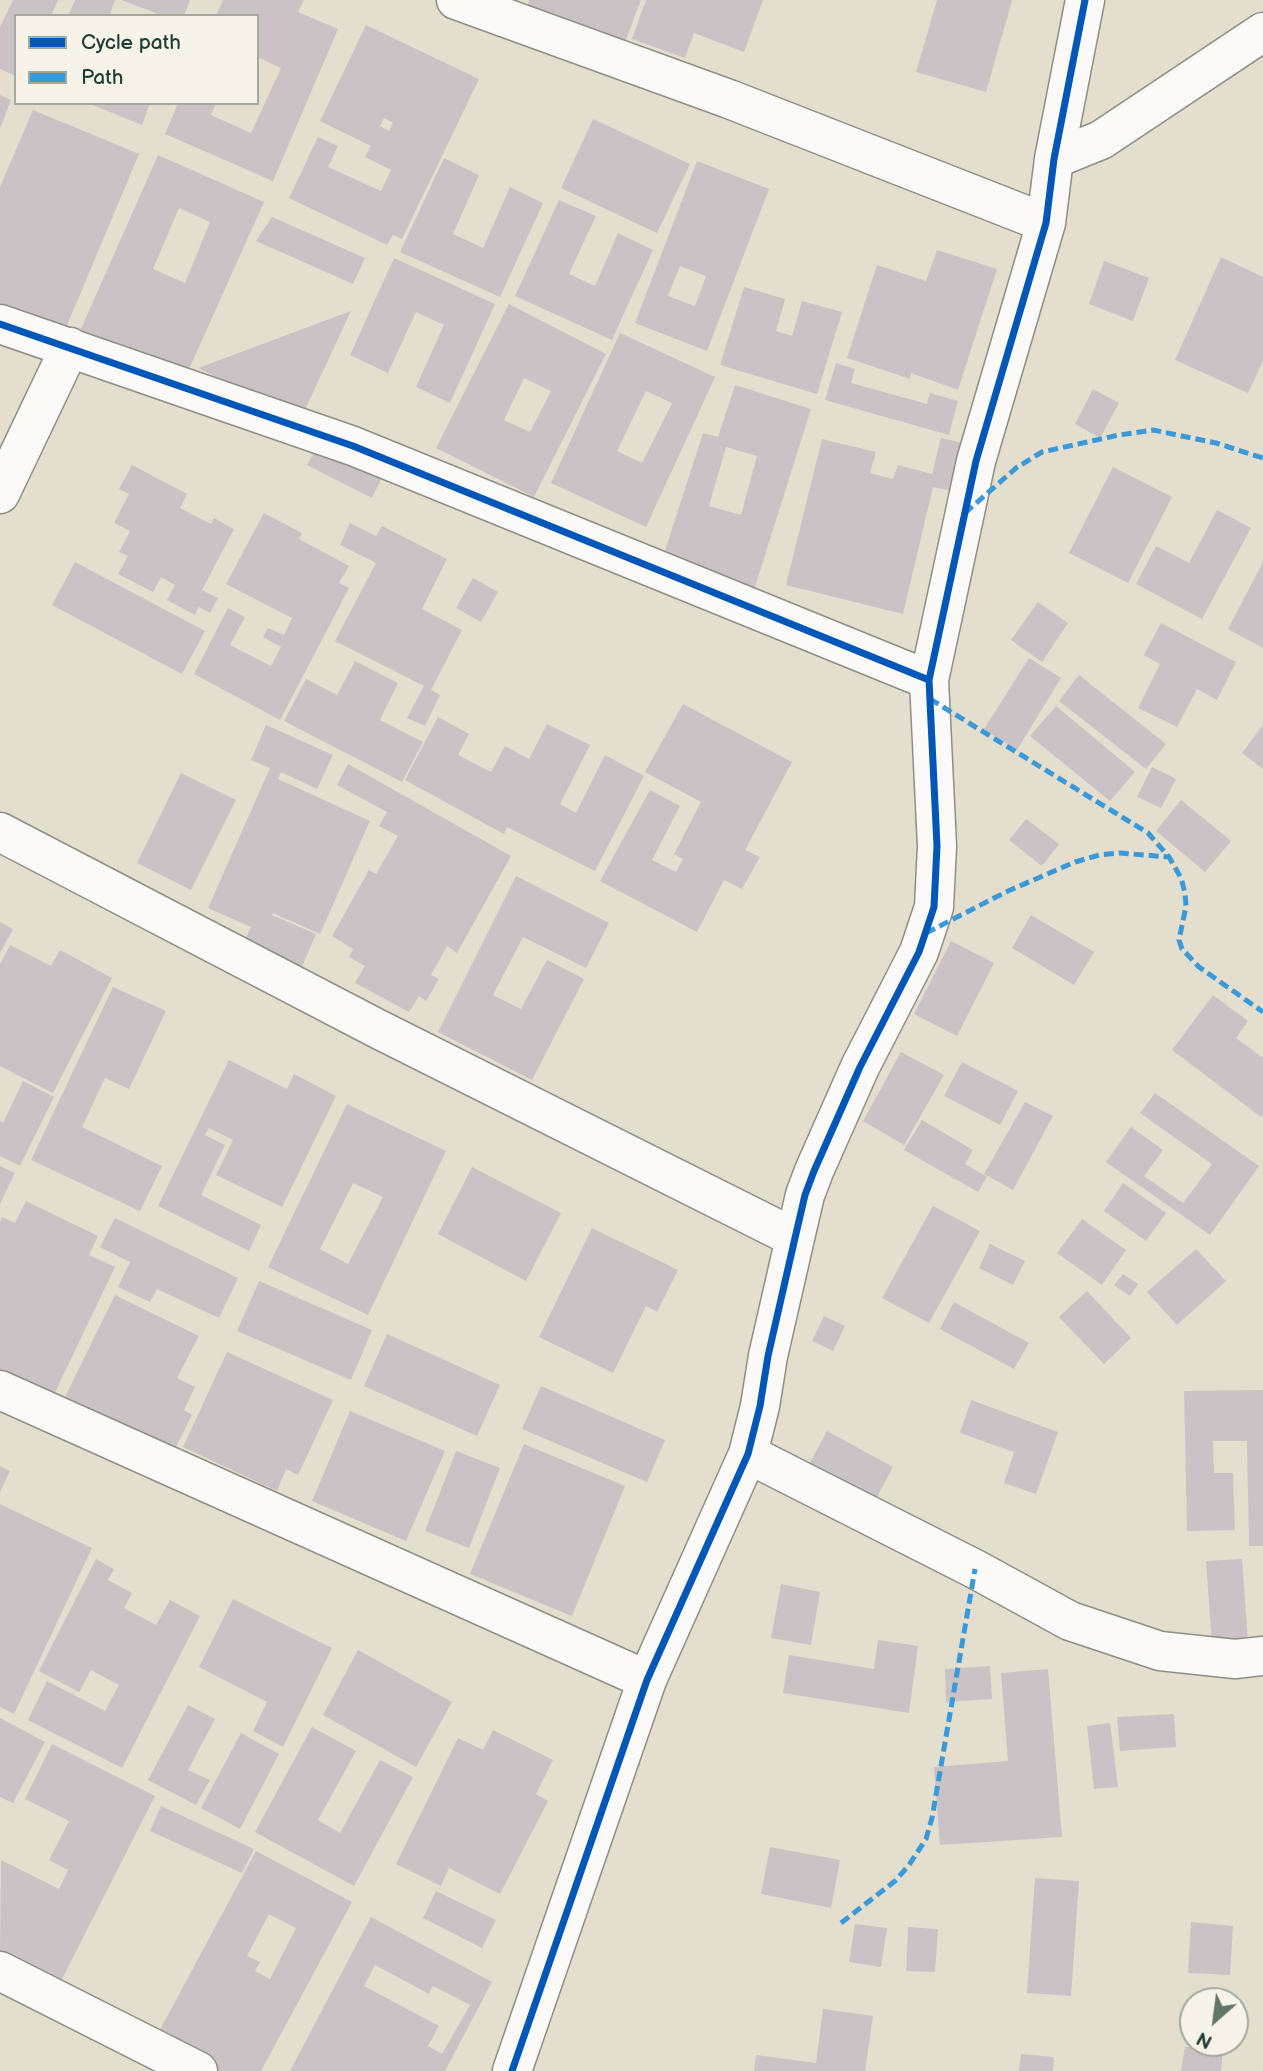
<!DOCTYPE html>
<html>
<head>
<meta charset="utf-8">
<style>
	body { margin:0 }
	#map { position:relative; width:1263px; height:2071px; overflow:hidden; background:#e4dece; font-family:"Balsamiq Sans",sans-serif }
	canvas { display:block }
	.legend { position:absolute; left:14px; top:14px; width:245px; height:91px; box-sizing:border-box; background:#f7f3e8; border:2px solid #a1aaa0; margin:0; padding:9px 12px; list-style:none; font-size:21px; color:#1f3d34 }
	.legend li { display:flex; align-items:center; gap:14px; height:35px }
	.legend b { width:35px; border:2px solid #a1aaa0 }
	.north { position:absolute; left:1179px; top:1987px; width:70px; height:70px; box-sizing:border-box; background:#f7f3e8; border:2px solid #a1aaa0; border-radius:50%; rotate:208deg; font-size:19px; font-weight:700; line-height:28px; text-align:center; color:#1f3d34 }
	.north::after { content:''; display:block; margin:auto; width:24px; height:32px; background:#64756a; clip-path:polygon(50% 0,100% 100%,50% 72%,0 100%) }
</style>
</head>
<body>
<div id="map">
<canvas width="1263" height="2071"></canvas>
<ul class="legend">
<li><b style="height:9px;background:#0057b8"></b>Cycle path</li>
<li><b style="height:9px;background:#3a99d8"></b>Path</li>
</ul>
<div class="north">N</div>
</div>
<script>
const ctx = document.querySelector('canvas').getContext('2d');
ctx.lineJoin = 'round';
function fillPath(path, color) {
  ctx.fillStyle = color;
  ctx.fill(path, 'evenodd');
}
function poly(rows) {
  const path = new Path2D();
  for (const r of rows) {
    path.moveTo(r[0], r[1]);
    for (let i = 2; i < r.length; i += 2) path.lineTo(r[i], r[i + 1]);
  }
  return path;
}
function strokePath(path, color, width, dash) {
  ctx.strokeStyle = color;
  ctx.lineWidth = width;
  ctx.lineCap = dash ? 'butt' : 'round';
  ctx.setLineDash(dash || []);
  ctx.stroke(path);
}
const building = poly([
	[13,0,58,0,51,16,16,16,16,76,0,69,0,27],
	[75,0,115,0,109,16,68,16],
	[121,0,190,0,184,16,154,16,156,13],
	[223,0,304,0,298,12,338,29,273,181,165,134,178,103,216,103,211,115,251,133,281,68,257,57,257,16,216,16],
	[529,0,641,0,625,42,528,5],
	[646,0,763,0,744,52,694,33,685,58,632,39],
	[937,0,1012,0,986,92,916,72],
	[366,25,479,79,402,239,393,235,387,245,289,198,318,137,338,146,328,167,381,191,391,170,365,157,371,146,320,121],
	[384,118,393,123,389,131,380,126],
	[0,95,11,100,0,129],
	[88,103,150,103,142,125],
	[33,110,139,154,63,335,0,307,0,187],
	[593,119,690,164,657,233,561,188],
	[158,155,264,202,181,387,76,340],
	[179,208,210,222,185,283,153,269],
	[444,158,479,175,453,234,483,248,510,187,543,203,500,297,400,252],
	[697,161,769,189,707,351,635,323],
	[680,266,706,276,695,306,668,296],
	[559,200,596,216,569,274,595,286,618,233,653,250,612,340,515,296],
	[272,217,365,258,353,284,256,241],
	[937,250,997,269,958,390,911,373,910,379,847,358,877,265,926,281],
	[1221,257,1263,277,1263,361,1248,393,1175,360],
	[394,258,495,304,450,403,416,387,444,325,416,312,388,373,350,355],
	[1104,261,1149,278,1133,321,1089,304],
	[744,287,785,299,776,331,792,336,802,301,842,312,817,394,720,365],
	[509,304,606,354,534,497,436,448],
	[524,378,551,391,530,432,504,420],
	[351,311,301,418,198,368],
	[620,333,715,377,646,527,551,483],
	[646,391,672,403,642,463,617,451],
	[836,363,855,369,851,383,927,404,930,393,958,401,949,435,825,400],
	[735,385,811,409,754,590,662,560,703,433,718,437],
	[726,447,757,456,741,515,709,506],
	[1093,389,1119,403,1100,438,1075,424],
	[323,436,386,469,372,498,307,465],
	[941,438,972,445,961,493,933,487,903,614,786,585,822,439,876,452,870,473,893,479,898,465,932,474],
	[132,465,187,494,180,508,211,524,214,518,234,529,202,590,218,598,210,613,199,607,195,615,167,600,175,585,161,577,153,592,118,574,128,556,119,552,130,531,114,523,129,494,119,489],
	[1113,467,1172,497,1128,583,1069,553],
	[1217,510,1251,528,1202,619,1136,584,1156,546,1189,563],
	[264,513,302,533,299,539,349,566,339,583,349,588,280,720,194,674,228,608,245,617,230,645,271,666,281,647,263,637,268,628,284,635,292,618,226,584],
	[350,523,376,536,382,526,447,559,422,609,462,630,431,690,440,695,425,726,407,718,424,686,335,641,376,563,340,545],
	[75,562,205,631,182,674,52,605],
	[1263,562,1263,648,1228,629],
	[473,578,498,592,481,622,456,608],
	[1038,602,1068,623,1042,662,1011,640],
	[1161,623,1236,662,1217,700,1197,689,1177,727,1138,708,1160,664,1144,655],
	[1029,658,1061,678,1017,750,984,729],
	[355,661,398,683,380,720,423,742,402,782,284,721,306,679,337,695],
	[1079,675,1166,744,1146,769,1059,701],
	[683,704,792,762,745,850,760,857,742,889,724,880,697,932,600,881,650,790,680,806,652,860,676,872,683,859,674,854,701,802,645,772],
	[1056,706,1135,772,1110,801,1030,736],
	[438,717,469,734,458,755,491,772,505,746,529,759,547,724,590,745,560,804,576,813,605,755,644,776,595,871,507,827,504,834,405,780],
	[266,725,333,755,317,789,281,772,278,779,370,821,320,934,273,913,272,915,316,934,298,976,240,950,251,927,208,908,270,768,251,760],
	[1263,725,1263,769,1242,753],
	[348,764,511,856,457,953,447,946,431,975,439,979,426,1001,419,996,409,1012,355,983,365,966,349,957,353,949,332,936,369,870,376,874,398,836,379,826,387,812,337,785],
	[1152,767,1176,779,1161,808,1137,797],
	[181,773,236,800,191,890,137,863],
	[1181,800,1231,841,1205,872,1156,831],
	[1026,819,1059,844,1042,866,1009,840],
	[516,876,609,923,586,968,523,937,493,995,521,1009,547,960,584,979,532,1080,438,1032],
	[1031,915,1094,952,1074,985,1012,948],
	[0,922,13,929,0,953],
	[951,941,994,963,957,1036,914,1014],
	[10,945,51,966,60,950,112,978,53,1093,0,1066,0,964],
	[113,987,166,1011,129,1089,105,1078,82,1127,162,1166,140,1211,31,1160],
	[1213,995,1248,1021,1236,1038,1263,1058,1263,1114,1261,1117,1172,1050],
	[901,1052,944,1075,904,1145,863,1121],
	[229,1060,287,1089,294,1074,336,1096,282,1207,216,1175,233,1140,209,1128,205,1135,225,1145,201,1195,261,1225,249,1251,158,1206],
	[962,1062,1018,1091,1000,1125,944,1096],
	[23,1081,54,1097,20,1166,0,1156,0,1121,3,1123],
	[1155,1093,1259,1166,1210,1235,1106,1162,1131,1127,1163,1150,1144,1176,1183,1203,1212,1164,1140,1113],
	[1025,1102,1053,1116,1013,1190,984,1174],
	[347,1104,446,1151,368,1315,268,1267],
	[353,1183,383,1197,348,1264,320,1249],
	[922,1120,973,1150,965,1164,987,1177,978,1192,904,1150],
	[0,1166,15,1173,0,1204],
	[472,1167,561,1213,526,1281,438,1234],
	[1123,1183,1166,1213,1146,1241,1104,1211],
	[26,1201,98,1236,89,1255,115,1267,47,1409,0,1386,0,1222,2,1217,15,1223],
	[933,1206,980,1231,929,1323,882,1298],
	[115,1218,238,1278,219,1318,157,1289,150,1302,118,1287,130,1262,100,1247],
	[1082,1219,1126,1250,1102,1285,1057,1253],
	[592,1228,678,1270,657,1312,646,1306,613,1373,539,1337],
	[990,1244,1025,1261,1013,1285,979,1268],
	[1196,1249,1226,1281,1177,1325,1147,1292],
	[1123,1274,1138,1284,1130,1296,1114,1285],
	[259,1281,372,1330,351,1380,237,1331],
	[1087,1291,1131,1338,1104,1364,1059,1317],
	[115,1295,199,1336,177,1378,195,1387,184,1410,192,1415,161,1476,63,1401],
	[954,1302,1029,1343,1014,1369,940,1329],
	[824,1316,845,1326,833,1351,812,1341],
	[387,1334,500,1385,477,1436,364,1386],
	[227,1352,333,1400,298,1475,286,1469,277,1491,183,1447],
	[541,1386,665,1440,647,1482,522,1429],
	[1263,1390,1263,1546,1249,1546,1247,1441,1213,1441,1214,1473,1233,1473,1235,1530,1187,1531,1184,1391],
	[971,1400,1058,1432,1036,1494,1004,1483,1014,1452,960,1433],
	[350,1411,445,1451,406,1541,312,1501],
	[827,1431,893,1467,871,1508,805,1472],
	[524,1444,625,1486,572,1616,470,1574],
	[456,1451,500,1468,469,1548,425,1531],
	[0,1466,10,1471,0,1492],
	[0,1504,92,1548,14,1714,0,1707],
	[96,1559,114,1569,108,1580,132,1593,124,1608,156,1625,170,1600,200,1616,122,1768,28,1720,47,1681,105,1711,119,1685,91,1670,79,1692,39,1671],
	[1242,1559,1249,1656,1213,1659,1206,1561],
	[781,1584,820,1592,811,1645,771,1638],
	[233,1599,332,1648,283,1747,253,1731,267,1702,199,1667],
	[878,1640,918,1646,909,1713,783,1693,789,1655,874,1669],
	[358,1650,452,1702,416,1767,323,1715],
	[990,1666,992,1699,946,1702,945,1669],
	[1048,1669,1062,1837,940,1845,934,1767,1008,1761,1001,1673],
	[188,1705,215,1719,188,1770,210,1780,196,1805,148,1780],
	[1174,1714,1176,1747,1120,1751,1117,1717],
	[0,1718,45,1742,13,1803,0,1797],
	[1110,1723,1118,1787,1094,1789,1087,1726],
	[312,1727,356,1751,318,1820,340,1833,380,1760,413,1777,354,1886,255,1832],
	[493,1730,553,1760,536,1794,548,1801,500,1894,449,1868,441,1886,396,1864,458,1738,483,1750],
	[241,1733,279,1754,240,1829,201,1808],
	[52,1744,155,1796,60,1983,0,1952,1,1860,59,1889,68,1870,49,1860,69,1821,25,1799],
	[161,1806,254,1849,242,1873,150,1831],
	[770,1847,840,1860,831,1908,761,1894],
	[256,1851,352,1902,261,2071,210,2071,154,2041],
	[269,1914,296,1928,270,1979,255,1971,260,1962,247,1956],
	[1035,1878,1079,1881,1071,1996,1027,1993],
	[436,1891,496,1920,482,1948,423,1918],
	[371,1917,492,1982,445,2071,290,2071],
	[375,1965,429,1994,433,1986,470,2005,442,2054,428,2046,439,2026,364,1986],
	[1191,1922,1233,1926,1230,1975,1188,1973],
	[855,1924,887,1928,881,1967,849,1962],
	[908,1927,938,1929,935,1972,906,1971],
	[823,2009,873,2016,865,2071,754,2071,756,2055,816,2063],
	[1185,2047,1223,2049,1221,2071,1181,2071],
	[1021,2054,1054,2057,1053,2071,1019,2071]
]);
const minor = poly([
	[456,0,729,99,1046,223],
	[1054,159,1101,140,1263,32],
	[0,324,353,446,929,680],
	[0,494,70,347],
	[0,832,378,1029,795,1238],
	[0,1390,647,1680],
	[748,1454,975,1569,1070,1621,1160,1651,1235,1659,1263,1656],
	[0,1971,198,2071],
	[512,2071,647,1680,748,1454,760,1406,768,1356,795,1238,805,1195,814,1171,860,1067,919,952,934,907,937,846,929,680,976,461,1046,223,1054,159,1085,0]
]);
const quiet = poly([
	[965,513,1016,468,1042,452,1119,435,1153,430,1216,443,1263,458],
	[930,699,1148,833,1169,857,1181,878,1185,893,1186,906,1179,940,1182,949,1199,967,1263,1012],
	[926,933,1008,891,1075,862,1099,855,1120,853,1169,857],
	[841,1923,895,1881,909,1865,926,1839,932,1818,975,1569]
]);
const cycleway = poly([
	[0,324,353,446,929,680],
	[512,2071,647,1680,748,1454,760,1406,768,1356,795,1238,805,1195,814,1171,860,1067,919,952,934,907,937,846,929,680,976,461,1046,223,1054,159,1085,0]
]);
fillPath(building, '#cbc2c5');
strokePath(minor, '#8d8f85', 41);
strokePath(minor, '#fbfaf8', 38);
strokePath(quiet, '#3a99d8', 5, [10, 5]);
strokePath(cycleway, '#0057b8', 7);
</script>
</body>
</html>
